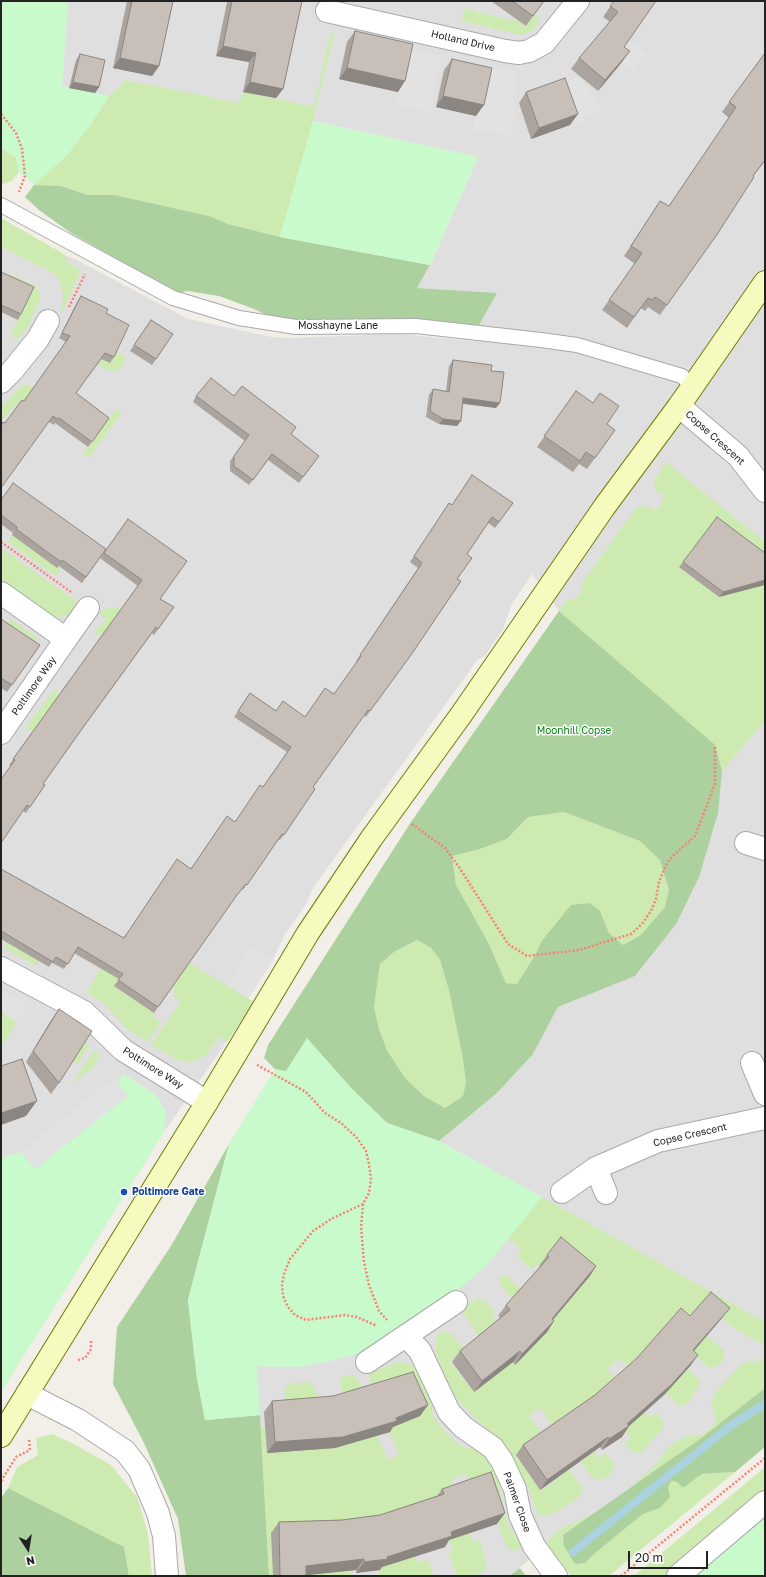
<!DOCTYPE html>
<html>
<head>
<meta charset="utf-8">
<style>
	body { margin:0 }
	#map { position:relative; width:766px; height:1577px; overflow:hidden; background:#f2efe9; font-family:"Golos Text",sans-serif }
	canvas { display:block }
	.frame { position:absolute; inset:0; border:2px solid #222; pointer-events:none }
	.north { position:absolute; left:8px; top:1529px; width:40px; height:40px; -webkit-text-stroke:3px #fff; paint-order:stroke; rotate:168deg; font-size:11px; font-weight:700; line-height:16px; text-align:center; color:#222 }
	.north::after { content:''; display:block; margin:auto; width:14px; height:18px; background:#222; clip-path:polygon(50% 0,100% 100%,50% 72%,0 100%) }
	.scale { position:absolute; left:628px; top:1551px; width:80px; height:18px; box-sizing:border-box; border:2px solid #222; border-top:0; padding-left:5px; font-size:12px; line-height:14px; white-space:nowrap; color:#222; -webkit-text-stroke:3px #fff; paint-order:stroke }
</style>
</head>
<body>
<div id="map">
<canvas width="766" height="1577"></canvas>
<div class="frame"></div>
<div class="north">N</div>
<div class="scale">20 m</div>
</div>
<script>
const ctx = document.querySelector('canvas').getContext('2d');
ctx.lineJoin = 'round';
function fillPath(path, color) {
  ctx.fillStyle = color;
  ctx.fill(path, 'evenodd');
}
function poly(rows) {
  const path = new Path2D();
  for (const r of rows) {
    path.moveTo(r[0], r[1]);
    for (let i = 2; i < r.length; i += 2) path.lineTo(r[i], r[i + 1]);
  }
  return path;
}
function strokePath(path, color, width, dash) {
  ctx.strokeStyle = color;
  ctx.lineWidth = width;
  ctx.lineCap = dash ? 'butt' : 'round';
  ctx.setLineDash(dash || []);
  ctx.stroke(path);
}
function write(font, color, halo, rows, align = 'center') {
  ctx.font = font + ' "Golos Text",sans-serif';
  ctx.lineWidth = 3;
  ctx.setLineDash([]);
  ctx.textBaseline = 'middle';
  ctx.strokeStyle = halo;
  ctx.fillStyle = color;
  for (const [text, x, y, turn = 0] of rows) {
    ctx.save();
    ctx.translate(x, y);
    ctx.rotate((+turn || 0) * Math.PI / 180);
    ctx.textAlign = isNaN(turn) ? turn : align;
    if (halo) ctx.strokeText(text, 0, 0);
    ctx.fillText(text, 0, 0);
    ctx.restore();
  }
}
const residential = poly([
	[68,1,765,1,765,1388,700,1439,598,1512,548,1545,509,1576,269,1576,269,1541,256,1366,296,1367,330,1361,541,1197,439,1141,497,1093,533,1054,558,1007,635,976,559,611,532,574,511,606,503,629,485,656,478,659,313,888,306,904,284,936,273,960,248,999,254,1002,164,1132,1,1392,1,230,75,259,188,319,272,337,288,338,398,334,474,341,478,327,496,293,417,288,430,265,478,157,126,80,109,96,62,86]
]);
const grass = poly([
	[464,9,516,21,517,20,526,26,535,14,540,19,532,31,521,35,462,21],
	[330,33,334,34,313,121,280,237,228,224,209,216,115,195,88,195,61,186,34,185,67,155,90,125,109,96,126,80,239,103,243,92,314,107],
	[1,148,16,157,19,172,12,181,3,184,1,183],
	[1,218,64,254,68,263,81,270,61,314,63,295,59,280,53,273,1,247],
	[10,274,35,286,39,291,41,297,26,331,16,340,11,333,18,320,6,282],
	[115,351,126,357,120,369,115,371,105,369,87,358],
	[24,384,38,389,27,411,16,404,4,419,1,417,1,408],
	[116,409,122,412,89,458,83,454],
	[666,462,765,542,765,721,722,771,715,745,559,611,568,599,575,600,583,589,582,583,636,508,643,506,659,510,664,494,658,493,655,489,654,482],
	[57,522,35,552,57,568,59,566,62,568,56,576,7,541,12,535,33,550],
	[1,548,80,604,74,612,68,616,53,617,1,583],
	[113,607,118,608,127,614,118,614,103,634,99,632,97,635,94,633,106,619,99,613,101,611],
	[10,619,34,635,38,639,36,641,19,629,15,634,3,630],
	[55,689,58,691,56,694,59,696,44,717,52,723,50,725,42,719,33,731,25,729],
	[564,812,640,841,660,860,669,890,665,907,641,935,623,945,609,933,600,911,541,942,535,955,517,984,506,983,488,942,456,885,452,855,480,849,507,839,528,817],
	[417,940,431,948,440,960,449,991,462,1054,466,1082,463,1096,445,1108,424,1096,405,1078,387,1050,379,1029,374,1007,380,964,394,952],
	[116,941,154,1013,152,1016,161,1022,148,1042,126,1028,106,1005,87,992],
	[7,942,38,955,35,960,39,962,37,966,4,948],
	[188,962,254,1002,227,1042,219,1037,206,1055,194,1061,185,1062,174,1058,151,1045,181,1001,173,996,175,992,170,988],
	[1,1012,17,1022,1,1047],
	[81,1035,89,1046,77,1064,72,1062],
	[94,1050,99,1055,96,1063,90,1070,72,1083],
	[542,1197,765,1322,765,1346,735,1329,704,1303,688,1320,724,1350,724,1359,720,1365,710,1368,691,1352,674,1318,674,1383,688,1368,701,1382,688,1403,684,1405,678,1405,674,1401,639,1361,629,1368,620,1358,607,1369,616,1380,629,1426,645,1412,650,1417,656,1412,664,1423,664,1428,640,1453,632,1452,625,1443,631,1439,622,1427,554,1428,540,1408,529,1416,543,1436,516,1455,541,1491,556,1481,551,1473,565,1464,582,1487,580,1496,573,1502,550,1515,544,1516,537,1514,529,1489,505,1446,459,1402,450,1388,435,1351,435,1341,439,1332,446,1332,452,1334,465,1350,450,1362,474,1392,546,1332,506,1292,499,1284,499,1277,506,1276,555,1317,588,1277,554,1248,539,1266,537,1264,532,1270,518,1257,521,1249,508,1238],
	[480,1299,484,1300,496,1312,492,1316,498,1323,486,1336,482,1332,478,1335,461,1310,474,1300],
	[765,1349,765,1388,700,1439,625,1493,657,1463,670,1445,687,1436,703,1436,716,1422,711,1403,715,1393,741,1364,750,1361,760,1363],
	[401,1361,416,1367,430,1397,434,1417,444,1430,454,1441,465,1447,481,1451,495,1467,508,1525,522,1547,514,1551,507,1548,483,1483,472,1487,467,1474,451,1479,456,1492,395,1563,415,1556,418,1563,428,1560,434,1576,380,1576,375,1526,332,1572,351,1570,351,1576,269,1576,261,1428,265,1428,286,1406,285,1391,288,1384,308,1382,311,1383,318,1396,320,1411,345,1401,340,1381,343,1376,352,1375,357,1378,363,1390,377,1435,388,1460,399,1454,374,1396,369,1373],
	[52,1434,72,1443,111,1465,137,1497,148,1533,152,1576,129,1576,124,1547,8,1488,17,1467,38,1455,36,1438],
	[595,1451,599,1458,606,1453,614,1463,614,1467,609,1475,601,1480,595,1480,591,1477,581,1461],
	[765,1467,765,1493,677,1568,664,1576,634,1576],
	[735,1472,609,1576,571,1576,548,1545,549,1538,562,1528,598,1512,563,1535,585,1563,594,1554,643,1514,660,1508,671,1481,677,1482,683,1488,702,1474],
	[469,1533,473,1542,480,1540,487,1567,484,1571,474,1576,457,1576,448,1552,453,1550,449,1540]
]);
const forest = poly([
	[34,185,61,186,88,195,115,195,209,216,228,224,280,237,430,265,417,288,497,293,478,327,415,318,302,321,269,316,254,309,219,296,188,291,177,293,71,233,39,210,25,197],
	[559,611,715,745,722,771,718,813,699,877,676,924,635,976,558,1007,533,1054,497,1093,439,1141,387,1123,352,1089,307,1039,286,1072,275,1069,264,1058,268,1045,411,822],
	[564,812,640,841,660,860,669,890,665,907,641,935,623,945,609,933,600,911,590,903,571,905,541,942,535,955,517,984,506,983,488,942,456,885,452,856,480,849,507,839,528,817],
	[417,940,431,948,440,960,449,991,462,1054,466,1082,463,1096,445,1108,424,1096,405,1078,387,1050,379,1029,374,1007,380,964,394,952],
	[229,1144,188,1300,197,1378,205,1420,260,1415,269,1576,186,1576,178,1519,143,1441,113,1384,117,1327,171,1246],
	[765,1388,765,1447,735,1472,702,1474,683,1488,677,1482,671,1481,668,1488,670,1497,660,1508,643,1514,594,1554,585,1563,575,1564,564,1546,563,1535,700,1439],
	[8,1488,124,1547,129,1576,1,1576,1,1498],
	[520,1568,526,1576,509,1576]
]);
const park = poly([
	[1,1,68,1,62,86,109,96,90,125,67,155,34,185,19,172,16,157,1,148],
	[313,121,478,157,430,265,280,237],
	[307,1038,352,1089,387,1123,439,1141,542,1197,488,1264,451,1296,365,1352,330,1361,296,1367,257,1366,260,1415,205,1420,197,1378,188,1300,229,1144,275,1069,286,1071],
	[123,1073,158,1097,166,1112,164,1132,1,1392,1,1158,21,1152,35,1169,128,1096,118,1083],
	[765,1511,765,1576,687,1576]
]);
const parking = poly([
	[615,27,647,54,632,71,600,44],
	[407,49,441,56,430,112,395,104],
	[486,66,515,72,513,136,473,130],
	[577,76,603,108,575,126,574,121,570,125,558,89],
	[253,945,273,960,248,999,227,985],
	[5,991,28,1005,17,1022,1,1012,1,999],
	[114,1078,128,1096,35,1169,21,1152]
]);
const stream = poly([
	[573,1552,734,1423,765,1404]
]);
const path = poly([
	[1,114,16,133,22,149,25,176,19,192],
	[69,307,85,274],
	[1,542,71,592],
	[412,824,445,848,459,867,508,944,527,956,579,950,631,934,642,924,651,911,656,899,659,882,667,863,674,855,695,836,715,784,715,745],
	[257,1065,306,1092,325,1113,341,1123,357,1138,366,1151,369,1164,371,1179,369,1193,363,1204,331,1219,313,1231,290,1259,284,1274,282,1285,283,1296,288,1307,295,1315,306,1320,345,1315,357,1317,377,1326],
	[363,1204,361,1227,364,1262,369,1285,379,1311,387,1320],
	[78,1360,85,1358,91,1349,91,1339],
	[1,1481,16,1457,30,1450,29,1439],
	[621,1576,765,1458]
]);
const lane = poly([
	[1,205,173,298,239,318,296,327,416,326,541,340,577,345,682,376,692,386]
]);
const street = poly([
	[327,11,505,51,519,53,529,51,544,43,578,1],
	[1,382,12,371,38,339,48,321],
	[679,406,738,456,765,491],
	[1,593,66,639,1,733],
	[66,639,88,608],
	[746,843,765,849],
	[1,968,84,1012,123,1050,207,1102],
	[752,1063,765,1094],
	[596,1168,606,1193],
	[562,1192,596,1168,658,1141,765,1118],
	[406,1336,420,1351,449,1412,463,1427,493,1448,502,1461,515,1489,520,1515,534,1546,556,1576],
	[367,1362,456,1302],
	[27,1394,78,1420,125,1451,139,1469,158,1513,164,1536,167,1576],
	[678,1576,765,1502]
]);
const secondary = poly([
	[1,1436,207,1102,308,933,371,839,461,715,605,506,679,406,765,282]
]);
const wall = poly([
	[127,1,173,1,159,66,152,76,113,68],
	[220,1,302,1,283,89,276,98,243,92,249,62,216,56,227,2],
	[491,1,544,1,526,26],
	[614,1,656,1,624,47,622,62,598,91,571,69,579,58,610,22,603,17],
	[355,31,398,92,339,79,347,42],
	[765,53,765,161,753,176,718,233,660,315,648,307,645,311,641,308,627,328,602,310,635,264,624,256,660,201,669,206,729,118,722,112],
	[80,54,99,87,95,93,69,88,76,60],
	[452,59,476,116,436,107,444,70],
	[526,92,570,125,531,139,519,103],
	[1,272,21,314,18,320,1,312],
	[81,296,106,313,114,357,110,363,101,359,76,393,109,418,88,447,55,423,54,425,49,422,5,423,24,401,66,342,59,338,77,302],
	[151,320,173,334,152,365,130,351],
	[453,360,491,371,496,408,463,404,457,426,439,424,426,417,429,395,433,389,446,391,449,366],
	[576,391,607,424,615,430,587,469,579,464,573,472,537,447],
	[196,396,234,396,291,434,319,456,299,483,268,460,249,485,230,471,230,461,245,441,193,402],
	[1,500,106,549,82,583,59,566,57,568,12,535,13,533,1,524],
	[449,503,451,505,513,503,495,528,488,523,467,554,457,579,461,581,366,717,364,715,313,787,315,789,280,840,278,839,243,890,242,889,233,900,154,1013,114,986,119,979,74,953,64,969,52,963,49,967,1,939,1,869,123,938,235,822,263,787,287,752,234,717,250,693,276,711,305,717,334,694,357,662,356,661,418,568,410,562],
	[128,519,160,599,174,607,154,635,152,633,75,739,43,784,45,785,26,813,23,811,11,766,9,765,138,586,100,558],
	[765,553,719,597,679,567,683,562],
	[1,619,40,645,7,692,1,688],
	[59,1009,59,1083,51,1094,26,1062,51,1020],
	[547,1255,596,1266,589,1277,553,1320,554,1321,547,1332,515,1365,513,1362,474,1392,452,1362,460,1351,500,1318,498,1316,506,1305,540,1267,539,1266],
	[690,1316,722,1318,694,1351,691,1365,665,1394,629,1426,622,1437,602,1450,600,1447,540,1490,516,1455,523,1445,595,1395],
	[272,1401,420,1416,393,1427,390,1432,335,1448,267,1453,264,1412],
	[442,1489,497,1524,449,1540,445,1547,382,1567,380,1570,356,1573,356,1570,306,1575,306,1576,273,1576,271,1533,279,1522,342,1520,380,1515,437,1496]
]);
const shadedWall = poly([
	[220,1,228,1,227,2],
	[223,46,256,53,249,62,216,56],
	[630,51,622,62,598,91,605,80],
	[120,58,159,66,152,76,113,68],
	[347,68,405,81,398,92,339,79],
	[73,82,99,87,95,93,69,88],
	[250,82,283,89,276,98,243,92],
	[443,96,484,105,476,116,436,107],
	[578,114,570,125,531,139,539,128],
	[463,398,500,403,496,408,460,403],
	[443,419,461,421,457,426,439,424],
	[765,580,765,585,719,597,723,592],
	[37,1101,26,1116,1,1125,1,1113],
	[596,1266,589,1277,544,1330,552,1319],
	[730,1308,722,1318,685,1361,693,1350],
	[554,1321,547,1332,515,1365,522,1354],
	[520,1351,513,1362,474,1392,482,1381],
	[698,1355,691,1365,665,1394,628,1427,629,1426,622,1437,602,1450,609,1439,627,1424],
	[428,1405,420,1416,393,1427,390,1432,335,1448,267,1453,275,1442,396,1418],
	[608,1437,600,1447,540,1490,547,1480],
	[505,1513,497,1524,449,1540,445,1547,382,1567,380,1570,356,1573,364,1562],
	[364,1559,356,1570,299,1576,306,1566]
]);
const building = poly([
	[132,1,173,1,159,66,120,58,132,1],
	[232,1,302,1,283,89,250,82,256,53,223,46,232,1],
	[512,1,544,1,533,16,512,1],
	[614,1,656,1,624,47,630,51,605,80,579,58,618,12,610,6,614,1],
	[355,31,413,44,405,81,347,68,355,31],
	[765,53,765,160,753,176,754,177,718,233,667,305,655,297,652,300,648,298,634,317,609,300,642,253,631,246,660,201,669,206,736,107,729,102,765,53],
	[80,54,105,60,99,87,73,82,80,54],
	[452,59,492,68,484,105,443,96,452,59],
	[565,78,578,114,539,128,526,92,565,78],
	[1,272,34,287,21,314,1,305,1,272],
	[81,296,108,309,106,313,129,325,114,357,105,353,76,393,109,418,92,442,59,418,57,419,53,416,1,488,1,426,3,422,5,423,22,400,24,401,70,336,62,333,81,296],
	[151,320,173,334,156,359,134,345,151,320],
	[453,360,492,365,491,371,504,372,500,403,463,398,461,421,443,419,430,411,433,389,449,392,453,360],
	[211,378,234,396,242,386,296,427,291,434,319,456,303,477,272,454,253,480,234,466,234,456,249,435,196,396,211,378],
	[576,391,593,403,600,393,619,406,607,424,615,430,595,458,586,452,580,461,544,436,576,391],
	[472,475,513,503,499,522,492,517,467,554,472,558,457,579,461,581,411,655,370,711,368,710,313,787,315,789,284,835,282,834,247,885,246,884,237,895,158,1007,118,980,123,974,78,947,68,964,56,957,53,962,1,931,1,929,2,927,1,926,1,869,124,938,177,859,191,869,227,816,235,822,260,785,263,787,291,747,238,711,250,693,276,711,283,701,305,717,325,688,334,694,361,656,360,655,422,563,414,556,449,503,452,505,472,475],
	[13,483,106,549,86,577,62,560,61,562,16,529,17,527,1,515,1,500,13,483],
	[717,517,765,553,765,580,723,592,683,562,717,517],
	[128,519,187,561,160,599,174,607,158,629,156,627,79,733,43,784,45,785,30,807,27,805,1,843,1,779,15,760,13,759,142,580,104,553,128,519],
	[1,619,40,645,12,685,1,678,1,619],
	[59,1009,92,1031,59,1083,33,1051,59,1009],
	[22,1059,37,1101,1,1113,1,1066,22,1059],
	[561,1237,596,1266,552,1319,554,1321,522,1354,520,1351,482,1381,460,1351,510,1310,506,1305,549,1257,547,1255,561,1237],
	[711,1292,730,1308,693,1350,698,1355,672,1384,627,1424,629,1426,609,1439,608,1437,547,1480,523,1445,595,1395,637,1358,681,1308,690,1316,711,1292],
	[413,1372,428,1405,396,1418,397,1421,343,1437,275,1442,272,1401,333,1396,413,1372],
	[491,1472,505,1513,451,1532,452,1536,387,1557,388,1559,364,1562,364,1559,306,1566,306,1576,280,1576,279,1522,342,1520,380,1515,444,1494,442,1489,491,1472]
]);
const markers = [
	[124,1192,4,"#1a4fb4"]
];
const streetNames = [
	["Holland Drive",463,41,13],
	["Mosshayne Lane",338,326],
	["Copse Crescent",715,438,42],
	["Poltimore Way",34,686,-55],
	["Poltimore Way",153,1068,32],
	["Copse Crescent",690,1135,-13],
	["Palmer Close",517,1502,70]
];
const parkNames = [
	["Moonhill Copse",574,731]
];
const transitNames = [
	["Poltimore Gate",132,1192]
];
fillPath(residential, '#e0dfdf');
fillPath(grass, '#cdebb0');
fillPath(forest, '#add19e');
fillPath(park, '#c8facc');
fillPath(parking, '#e2e2e2');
strokePath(stream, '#aad3df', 8);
strokePath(lane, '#a9a9a9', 16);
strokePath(street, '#a9a9a9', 24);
strokePath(secondary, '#707d05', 24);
strokePath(path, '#fa8072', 2.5, [2, 2]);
strokePath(lane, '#fff', 14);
strokePath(street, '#fff', 22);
strokePath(secondary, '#f7fabf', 22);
fillPath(wall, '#aba49e');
fillPath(shadedWall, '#8b8681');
fillPath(building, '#c7bfb8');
strokePath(building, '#8b8681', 1);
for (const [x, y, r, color] of markers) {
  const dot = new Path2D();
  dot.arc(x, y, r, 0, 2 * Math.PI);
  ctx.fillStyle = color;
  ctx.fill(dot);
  strokePath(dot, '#fff', 1.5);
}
write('10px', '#222', '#fff', streetNames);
write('10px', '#0c8416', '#fff', parkNames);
write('bold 10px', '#164399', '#fff', transitNames, 'left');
</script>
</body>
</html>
